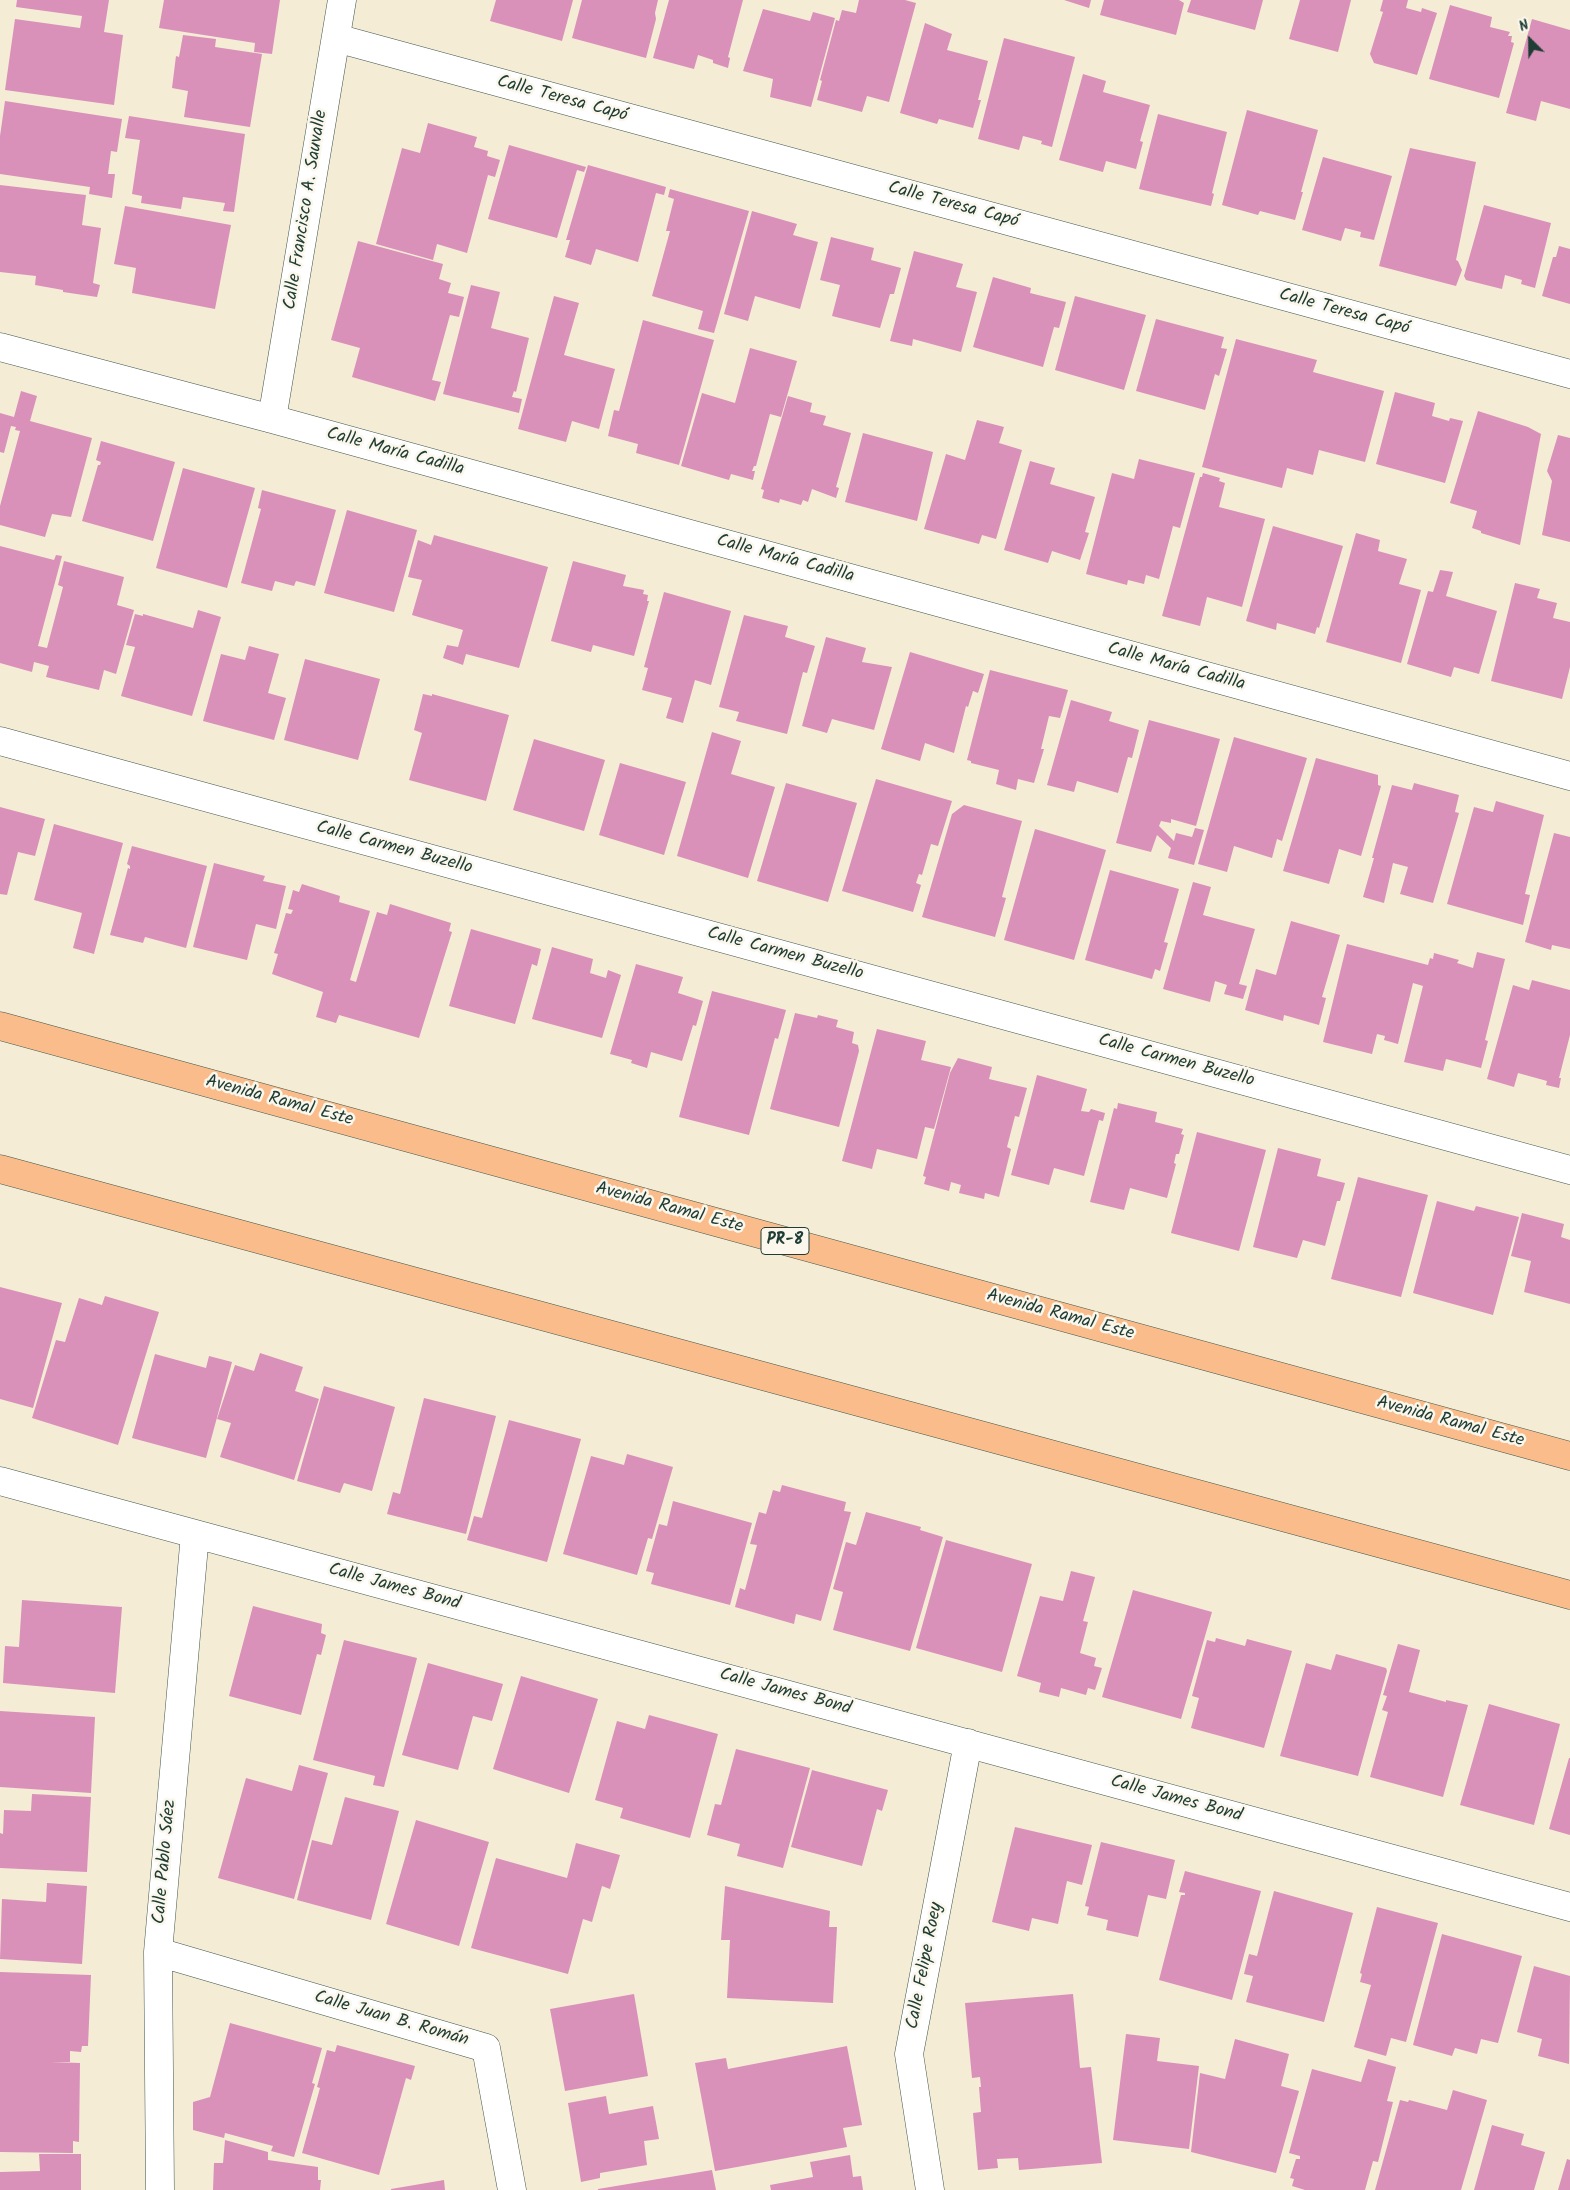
<!DOCTYPE html>
<html>
<head>
<meta charset="utf-8">
<style>
	body { margin:0 }
	#map { position:relative; width:1570px; height:2190px; overflow:hidden; background:#f5ecd6; font-family:Kalam,sans-serif }
	canvas { display:block }
	.north { position:absolute; left:1505px; top:15px; width:50px; height:50px; -webkit-text-stroke:4px #fbf7ec; paint-order:stroke; rotate:337deg; font-size:14px; font-weight:700; line-height:20px; text-align:center; color:#1f3d34 }
	.north::after { content:''; display:block; margin:auto; width:18px; height:22px; background:#1f3d34; clip-path:polygon(50% 0,100% 100%,50% 72%,0 100%) }
</style>
</head>
<body>
<div id="map">
<canvas width="1570" height="2190"></canvas>
<div class="north">N</div>
</div>
<script>
const ctx = document.querySelector('canvas').getContext('2d');
ctx.lineJoin = 'round';
function fillPath(path, color) {
  ctx.fillStyle = color;
  ctx.fill(path, 'evenodd');
}
function poly(rows) {
  const path = new Path2D();
  for (const r of rows) {
    path.moveTo(r[0], r[1]);
    for (let i = 2; i < r.length; i += 2) path.lineTo(r[i], r[i + 1]);
  }
  return path;
}
function strokePath(path, color, width, dash) {
  ctx.strokeStyle = color;
  ctx.lineWidth = width;
  ctx.lineCap = dash ? 'butt' : 'round';
  ctx.setLineDash(dash || []);
  ctx.stroke(path);
}
function write(font, color, halo, rows, align = 'center') {
  ctx.font = font + ' Kalam,sans-serif';
  ctx.lineWidth = 5;
  ctx.setLineDash([]);
  ctx.textBaseline = 'middle';
  ctx.strokeStyle = halo;
  ctx.fillStyle = color;
  for (const [text, x, y, turn = 0] of rows) {
    ctx.save();
    ctx.translate(x, y);
    ctx.rotate((+turn || 0) * Math.PI / 180);
    ctx.textAlign = isNaN(turn) ? turn : align;
    if (halo) ctx.strokeText(text, 0, 0);
    ctx.fillText(text, 0, 0);
    ctx.restore();
  }
}
const building = poly([
	[17,0,109,0,104,32,123,35,114,105,5,90,15,19,80,28,82,16,16,7],
	[164,0,280,0,272,54,254,52,255,43,159,28],
	[496,0,573,0,562,41,490,21],
	[582,0,658,0,655,13,656,19,646,58,572,38],
	[669,0,743,0,728,57,730,58,728,68,713,63,713,60,698,55,694,69,653,58],
	[859,0,905,0,916,3,889,102,867,96,862,112,817,100,822,81,820,80,836,20,839,21,842,10,856,13],
	[1064,0,1091,0,1089,8],
	[1104,0,1179,0,1184,3,1176,35,1100,15],
	[1191,0,1263,0,1255,30,1187,12],
	[1300,0,1351,0,1338,52,1289,39],
	[1383,0,1408,0,1406,8,1421,12,1422,8,1437,13,1417,75,1374,63,1370,54,1383,12,1380,11],
	[1450,5,1492,17,1490,27,1510,32,1508,36,1512,36,1511,42,1514,43,1499,98,1429,79],
	[763,9,810,21,813,12,835,18,811,107,770,97,773,79,743,71],
	[1532,19,1570,30,1570,109,1541,101,1536,121,1506,113],
	[925,23,952,34,947,50,988,61,978,100,981,100,973,128,939,119,937,124,900,113],
	[183,35,216,39,215,47,262,54,250,127,184,117,188,91,172,88,176,56,179,57],
	[1004,38,1075,57,1052,147,1041,144,1042,141,1023,136,1019,150,978,139],
	[1083,74,1106,81,1103,92,1150,105,1140,141,1143,142,1136,169,1106,161,1103,172,1059,160],
	[5,101,122,119,117,152,111,151,108,174,115,174,112,198,89,194,90,187,0,174,0,136],
	[1247,110,1318,130,1301,192,1303,192,1295,220,1260,211,1258,215,1222,205],
	[1158,114,1227,132,1212,193,1214,194,1211,206,1139,189],
	[129,116,245,134,234,212,223,211,225,203,183,197,181,209,141,203,142,196,132,194,140,140,125,138],
	[428,123,477,137,474,147,488,151,487,156,500,160,495,177,488,175,467,253,437,244,433,260,376,244,402,148,420,153],
	[509,145,586,167,584,172,577,170,557,238,488,219],
	[1410,148,1476,162,1456,260,1458,261,1462,270,1456,286,1379,266],
	[1323,157,1392,176,1374,240,1360,237,1361,232,1345,228,1341,241,1302,230],
	[588,165,666,187,664,195,656,193,638,262,596,249,591,265,565,257,570,240,566,240],
	[0,185,86,195,82,225,101,228,93,283,100,285,97,297,63,292,63,290,35,285,36,276,0,272],
	[670,189,749,211,714,333,698,329,703,311,652,296,670,231,666,231,674,199,668,197],
	[1484,205,1551,223,1535,288,1521,284,1522,280,1505,275,1502,289,1466,280,1464,276],
	[125,206,231,225,215,309,132,293,136,268,114,264],
	[752,211,797,224,793,235,818,242,800,309,755,296,748,321,724,314],
	[831,237,874,248,871,260,901,268,894,294,890,294,880,328,832,316,840,285,820,280],
	[358,241,443,264,439,279,451,283,448,293,464,297,459,317,450,315,432,380,441,382,435,401,352,377,360,348,331,340],
	[1559,246,1570,249,1570,304,1542,296,1553,257,1556,257],
	[914,251,963,264,956,287,977,292,961,352,913,339,912,346,890,341],
	[993,277,1031,288,1030,293,1066,302,1059,328,1054,327,1043,367,973,347],
	[471,285,500,292,491,328,529,338,516,392,514,391,512,397,522,399,519,413,443,394],
	[554,296,579,303,564,355,615,369,599,429,572,421,566,442,518,429],
	[1075,296,1146,315,1124,390,1055,370],
	[1156,319,1224,337,1221,348,1227,349,1219,376,1215,374,1205,410,1136,391],
	[643,320,714,340,679,465,636,453,638,444,608,436,614,410,619,411],
	[1236,339,1317,360,1313,372,1384,391,1365,462,1319,450,1313,475,1287,468,1282,488,1202,467],
	[750,348,797,361,781,417,770,414,756,466,754,466,752,471,755,471,753,480,731,474,729,480,681,466,702,393,735,403],
	[21,391,37,396,30,421,92,438,71,517,52,514,45,537,0,525,0,506,20,431,15,430,16,427,11,426,4,453,0,452,0,413,14,417],
	[1395,392,1435,403,1432,416,1449,421,1450,418,1463,421,1445,483,1376,464],
	[788,396,812,403,810,412,826,416,823,425,851,433,836,487,839,488,836,498,812,489,808,502,803,500,801,505,780,499,779,503,762,498,764,490,761,489],
	[1478,411,1528,427,1541,434,1520,545,1481,533,1481,531,1472,528,1477,511,1450,503],
	[977,420,1004,427,999,443,1022,450,996,539,982,535,979,544,924,529,946,454,965,460],
	[863,433,933,452,917,521,845,502],
	[1558,435,1570,438,1570,542,1542,535,1552,481,1547,471],
	[101,441,175,462,153,541,82,521,98,465,100,465,101,462,96,460],
	[1139,459,1195,473,1180,528,1173,526,1159,579,1146,575,1144,584,1128,580,1127,585,1086,574,1112,473,1134,479],
	[1030,461,1055,468,1050,484,1095,497,1085,532,1089,533,1080,560,1052,551,1048,563,1004,550],
	[183,468,255,488,227,588,156,568],
	[1203,473,1220,478,1219,481,1225,483,1219,507,1265,519,1242,607,1207,597,1200,626,1162,616,1200,477,1202,477],
	[262,490,336,510,315,586,296,581,294,586,275,581,272,591,241,583,261,509,258,508],
	[347,510,417,530,394,612,324,593],
	[1273,526,1343,546,1319,628,1317,627,1315,634,1277,623,1276,630,1246,621],
	[1356,533,1380,540,1378,551,1407,559,1399,584,1421,590,1401,663,1326,642],
	[434,535,548,567,519,668,466,654,463,665,443,658,447,645,458,647,463,630,412,615,422,580,408,577,418,540,431,545],
	[0,546,54,560,56,555,62,556,38,646,47,648,63,587,58,585,64,561,124,577,117,605,134,610,116,674,104,670,99,690,46,677,49,666,34,662,32,672,0,663],
	[573,561,626,575,623,586,644,590,643,594,648,595,647,601,649,601,634,656,593,645,591,652,551,641],
	[1440,570,1453,572,1446,596,1497,611,1479,674,1454,667,1451,677,1407,664,1428,591,1433,592],
	[1515,583,1540,589,1537,598,1557,603,1553,618,1570,622,1570,667,1562,699,1491,681],
	[664,592,731,611,711,685,695,680,683,723,666,718,672,698,642,690,648,668,644,667],
	[198,610,221,617,192,716,121,696,135,647,126,645,135,614,143,616,143,614,193,628],
	[744,615,788,626,785,637,815,646,807,673,803,672,787,734,736,721,739,712,719,707],
	[826,637,866,648,862,662,892,667,874,730,832,719,827,733,802,726],
	[249,646,279,654,268,693,286,698,274,740,203,721,221,654,245,660],
	[910,652,984,674,978,693,973,691,968,707,966,706,954,753,925,743,920,761,881,749],
	[305,659,380,679,358,760,284,740],
	[990,670,1068,690,1060,718,1049,716,1041,749,1044,749,1034,783,1018,779,1016,790,996,784,999,770,971,763,971,761,967,760],
	[423,694,432,696,432,694,509,715,486,801,409,780,422,733,414,730],
	[1071,700,1112,712,1109,721,1139,730,1132,758,1128,757,1118,793,1077,781,1074,792,1047,785],
	[1149,720,1220,739,1196,826,1171,819,1171,823,1161,821,1159,826,1174,841,1176,833,1192,837,1195,828,1204,830,1194,865,1168,858,1171,848,1157,835,1151,852,1116,843],
	[712,732,741,741,731,774,775,787,748,878,677,856],
	[1234,737,1307,758,1282,841,1277,839,1272,858,1234,846,1227,872,1198,864],
	[534,739,605,760,584,831,513,810],
	[1316,758,1378,775,1378,785,1381,786,1361,856,1339,849,1329,884,1283,871],
	[620,763,686,782,664,855,599,835],
	[876,779,952,801,938,846,931,844,922,875,919,874,916,883,921,885,913,912,842,891],
	[786,783,857,803,828,902,757,881],
	[1414,783,1459,795,1455,812,1459,813,1433,903,1400,894,1408,867,1393,863,1384,903,1363,897,1374,858,1372,858,1392,785,1412,790],
	[1496,801,1544,815,1525,894,1530,895,1523,925,1447,904,1474,807,1493,812],
	[964,805,1022,821,1002,897,1006,898,995,937,922,917,952,814],
	[0,807,45,819,35,856,18,852,7,895,0,894],
	[54,824,123,843,94,954,73,948,82,913,34,900],
	[1035,829,1106,850,1074,960,1004,940],
	[1554,833,1570,837,1570,949,1552,945,1551,950,1525,942],
	[132,846,207,866,186,948,145,937,143,943,110,935,128,868,130,869,130,866,127,864],
	[214,863,265,876,263,881,286,886,276,929,256,924,247,960,193,947],
	[1110,870,1179,889,1164,942,1168,943,1160,971,1155,969,1152,979,1085,960],
	[1193,882,1211,887,1203,915,1255,929,1239,984,1247,986,1243,999,1224,994,1227,985,1215,981,1210,1002,1163,989],
	[302,884,340,896,339,902,370,911,350,980,356,982,377,912,387,915,390,904,451,923,449,931,452,932,419,1038,339,1015,336,1023,316,1017,323,992,272,974,278,954,274,953,286,913,291,914,293,910,288,909,293,890,299,892],
	[1291,921,1340,935,1322,997,1326,998,1319,1025,1284,1015,1283,1021,1245,1010,1256,969,1276,975],
	[471,929,541,949,537,966,532,964,515,1024,449,1006],
	[1347,944,1428,965,1430,958,1433,959,1434,953,1459,960,1457,963,1473,968,1477,952,1505,959,1485,1040,1488,1041,1481,1068,1446,1059,1443,1071,1404,1062,1423,986,1413,983,1398,1044,1384,1040,1385,1036,1377,1034,1372,1054,1323,1042],
	[552,947,593,959,590,973,606,978,608,970,621,975,602,1038,532,1019],
	[636,964,683,977,678,993,703,1001,696,1026,693,1025,682,1061,651,1052,647,1068,631,1063,632,1060,610,1054],
	[1532,980,1570,990,1570,1035,1559,1078,1561,1078,1559,1088,1546,1085,1547,1081,1518,1073,1514,1087,1487,1079,1513,985,1529,990],
	[712,991,786,1010,778,1039,775,1038,749,1135,679,1117],
	[795,1013,817,1018,818,1015,838,1020,836,1027,854,1032,852,1043,858,1045,859,1051,839,1127,770,1109],
	[877,1029,926,1041,921,1060,951,1067,934,1129,925,1127,917,1159,877,1149,872,1169,842,1161],
	[958,1058,992,1067,989,1079,1027,1088,1019,1117,1015,1116,1007,1147,1011,1149,999,1197,985,1193,984,1199,959,1193,961,1185,951,1182,949,1191,924,1184,926,1177,923,1176,950,1073],
	[1037,1075,1087,1089,1081,1111,1089,1112,1091,1109,1105,1113,1103,1121,1099,1120,1084,1176,1054,1168,1049,1185,1011,1175],
	[1118,1103,1157,1112,1155,1122,1183,1129,1181,1134,1184,1135,1179,1154,1176,1154,1174,1163,1176,1164,1167,1198,1130,1188,1124,1210,1090,1202,1114,1108,1117,1109],
	[1197,1132,1266,1150,1239,1251,1171,1233],
	[1278,1148,1321,1159,1317,1176,1345,1183,1340,1201,1337,1201,1325,1246,1303,1240,1297,1258,1253,1247],
	[1358,1177,1428,1195,1401,1297,1331,1279],
	[1437,1201,1474,1211,1476,1206,1519,1217,1493,1315,1413,1293],
	[1522,1213,1564,1224,1561,1237,1570,1240,1570,1304,1524,1292,1531,1261,1511,1256],
	[0,1287,62,1303,33,1408,0,1399],
	[105,1296,159,1312,118,1445,32,1418,56,1340,65,1342,79,1298,102,1305],
	[260,1353,303,1367,295,1391,319,1399,294,1480,220,1457,231,1423,217,1419,235,1365,254,1371],
	[155,1354,206,1368,209,1356,232,1362,206,1458,132,1438],
	[324,1386,395,1407,372,1491,344,1483,340,1493,297,1481],
	[424,1398,496,1416,466,1534,387,1514,393,1492,400,1494],
	[509,1420,581,1439,547,1562,467,1540,474,1516,482,1518],
	[627,1454,673,1467,652,1539,648,1538,637,1575,563,1554,591,1456,624,1465],
	[782,1485,846,1502,844,1511,851,1512,821,1621,796,1614,794,1624,735,1607,740,1588,745,1590,757,1545,750,1544,759,1512,766,1514,773,1490,780,1492],
	[673,1501,752,1523,730,1605,651,1584,654,1573,646,1571,659,1524,667,1526],
	[866,1512,921,1527,920,1530,943,1537,910,1651,833,1630,843,1592,833,1589,846,1542,856,1545],
	[946,1540,1032,1564,1002,1672,916,1648],
	[1071,1571,1095,1577,1083,1621,1088,1622,1080,1653,1096,1658,1094,1666,1102,1668,1095,1690,1088,1688,1086,1695,1061,1688,1059,1697,1039,1692,1041,1683,1017,1676,1040,1596,1063,1601],
	[1133,1590,1212,1612,1181,1719,1102,1697],
	[22,1600,122,1607,115,1693,3,1683,5,1646,19,1647],
	[253,1606,322,1624,321,1633,326,1635,321,1655,317,1654,301,1715,229,1696],
	[1216,1638,1245,1646,1247,1639,1292,1651,1264,1748,1191,1728,1199,1698,1192,1696,1207,1640,1215,1642],
	[344,1640,417,1658,384,1787,373,1785,375,1776,313,1760],
	[1398,1644,1420,1650,1409,1692,1446,1702,1446,1700,1468,1705,1443,1797,1370,1777,1388,1712,1382,1710,1387,1696,1383,1695],
	[1336,1654,1386,1668,1387,1671,1358,1776,1280,1756,1306,1663,1331,1670],
	[428,1663,503,1684,492,1721,473,1716,458,1770,402,1755],
	[521,1676,598,1699,569,1793,493,1769],
	[1489,1704,1560,1724,1534,1825,1460,1805],
	[0,1711,95,1717,91,1793,0,1787],
	[649,1715,718,1734,690,1838,620,1818,623,1808,595,1800,617,1721,645,1729],
	[736,1749,810,1768,783,1868,737,1856,740,1844,707,1835,715,1804,721,1805],
	[1569,1758,1570,1758,1570,1835,1549,1829],
	[299,1765,328,1773,294,1899,218,1878,246,1778,292,1791],
	[812,1770,888,1790,882,1811,877,1809,862,1866,791,1847],
	[32,1794,91,1797,87,1872,0,1868,0,1833,3,1834,4,1810,31,1811],
	[345,1797,399,1811,371,1920,297,1900,312,1840,332,1845],
	[416,1820,489,1842,459,1946,386,1924],
	[1015,1827,1092,1845,1082,1885,1067,1881,1058,1924,1032,1918,1029,1931,992,1922],
	[1101,1842,1175,1860,1166,1899,1148,1895,1138,1937,1106,1930,1108,1920,1087,1915,1089,1907,1085,1906],
	[576,1843,620,1855,610,1889,602,1886,592,1922,583,1919,568,1974,471,1948,496,1858,567,1878],
	[1185,1871,1261,1891,1232,2000,1159,1980,1181,1895,1185,1895,1185,1893,1179,1892],
	[47,1883,87,1886,82,1964,0,1959,2,1899,46,1902],
	[725,1886,830,1911,829,1927,837,1927,833,2003,727,1998,730,1940,721,1940],
	[1274,1891,1353,1913,1324,2022,1246,2002,1253,1976,1244,1974,1249,1954,1257,1956],
	[1377,1907,1438,1923,1406,2042,1391,2038,1386,2056,1354,2047,1371,1985,1360,1982,1362,1974,1360,1973],
	[1442,1934,1522,1956,1498,2043,1481,2039,1477,2054,1455,2048,1452,2056,1413,2045],
	[1534,1966,1570,1976,1569,2064,1538,2056,1542,2039,1517,2032],
	[0,1972,91,1975,88,2046,82,2046,81,2052,70,2051,70,2062,51,2062,80,2063,79,2142,73,2141,73,2153,0,2152],
	[634,1994,648,2076,565,2091,550,2009],
	[1073,1994,1080,2068,1091,2067,1102,2163,1019,2170,1018,2158,997,2159,998,2168,978,2170,973,2113,981,2112,979,2087,981,2087,980,2077,972,2078,965,2003],
	[230,2023,322,2048,312,2083,315,2084,294,2157,271,2151,273,2146,225,2133,224,2138,193,2130,193,2102,210,2097],
	[1126,2034,1160,2038,1157,2061,1199,2066,1189,2149,1113,2140],
	[1235,2039,1289,2054,1281,2086,1299,2091,1276,2173,1191,2152,1200,2073,1225,2079],
	[337,2045,415,2066,411,2080,406,2078,379,2175,302,2153,320,2088,317,2087,327,2050,335,2052],
	[847,2046,862,2125,843,2128,847,2147,715,2171,695,2063,726,2058,728,2069],
	[1368,2059,1396,2067,1387,2101,1393,2102,1378,2162,1373,2161,1365,2190,1305,2190,1292,2186,1294,2179,1290,2178,1296,2159,1300,2159,1300,2156,1289,2153,1312,2069,1361,2082],
	[1453,2090,1487,2100,1461,2190,1375,2190,1400,2100,1408,2102,1409,2100,1447,2110],
	[606,2096,609,2114,653,2106,659,2139,644,2141,647,2165,600,2173,600,2178,581,2182,568,2103],
	[1492,2125,1524,2134,1521,2145,1545,2152,1534,2190,1474,2190],
	[225,2140,268,2152,268,2160,318,2167,318,2180,321,2180,320,2190,213,2190,214,2163,223,2163],
	[39,2154,81,2154,81,2190,0,2190,0,2172,40,2171],
	[850,2155,853,2177,861,2176,863,2190,771,2190,770,2185,813,2177,810,2162],
	[1567,2159,1570,2160,1570,2190,1558,2190],
	[712,2170,716,2190,598,2190,598,2189],
	[444,2180,445,2190,391,2190,391,2189]
]);
const minor = poly([
	[336,38,1570,374],
	[0,347,272,419,1570,776],
	[272,419,342,0],
	[0,741,1570,1170],
	[0,1481,1570,1907],
	[158,1952,486,2048,512,2190],
	[160,2190,158,1952,195,1534],
	[930,2190,909,2054,968,1743]
]);
const major = poly([
	[0,1026,1570,1456],
	[0,1169,1570,1595]
]);
const shields = [
	[785,1241,48]
];
const shieldNames = [
	["PR-8",785,1241]
];
const streetNames = [
	["Calle Teresa Capó",562,100,15],
	["Calle Teresa Capó",953,206,15],
	["Calle Francisco A. Sauvalle",307,210,-81],
	["Calle Teresa Capó",1344,313,15],
	["Calle María Cadilla",395,453,15],
	["Calle María Cadilla",785,560,15],
	["Calle María Cadilla",1176,668,15],
	["Calle Carmen Buzello",394,849,15],
	["Calle Carmen Buzello",785,955,15],
	["Calle Carmen Buzello",1176,1062,15],
	["Avenida Ramal Este",279,1102,15],
	["Avenida Ramal Este",669,1209,15],
	["Avenida Ramal Este",1060,1316,15],
	["Avenida Ramal Este",1450,1423,15],
	["Calle James Bond",394,1588,15],
	["Calle James Bond",785,1693,15],
	["Calle James Bond",1176,1800,15],
	["Calle Pablo Sáez",166,1862,-85],
	["Calle Felipe Roey",926,1966,-79],
	["Calle Juan B. Román",391,2020,16]
];
fillPath(building, '#d991ba');
strokePath(minor, '#3f574c', 29);
strokePath(major, '#3f574c', 29);
strokePath(minor, '#fff', 28);
strokePath(major, '#f9bc8a', 28);
for (const [x, y, w] of shields) {
  const box = new Path2D();
  box.roundRect(x - w / 2, y - 13.5, w, 27, 4);
  ctx.fillStyle = '#fbf7ec';
  ctx.fill(box);
  strokePath(box, '#1f3d34', 1);
}
write('bold 16px', '#1f3d34', null, shieldNames);
write('18px', '#1f3d34', '#fbf7ec', streetNames);
</script>
</body>
</html>
